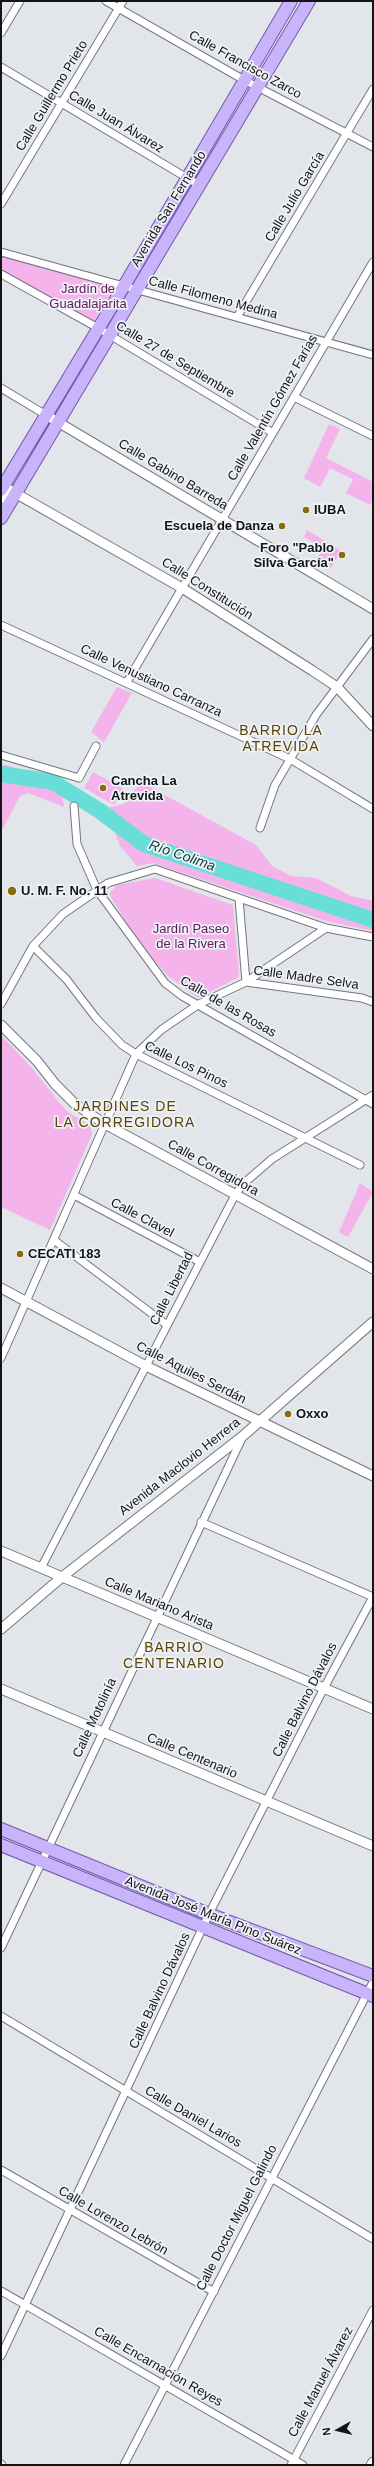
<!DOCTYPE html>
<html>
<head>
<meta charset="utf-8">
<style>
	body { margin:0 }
	#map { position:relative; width:374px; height:2466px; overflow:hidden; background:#e2e5ea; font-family:Arial,sans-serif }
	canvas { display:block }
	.frame { position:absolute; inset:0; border:2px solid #131415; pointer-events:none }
	.north { position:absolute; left:318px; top:2410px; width:40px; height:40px; -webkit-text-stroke:3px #eff2f7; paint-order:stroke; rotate:262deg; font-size:11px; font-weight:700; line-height:16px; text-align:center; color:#131415 }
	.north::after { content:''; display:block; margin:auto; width:14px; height:18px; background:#131415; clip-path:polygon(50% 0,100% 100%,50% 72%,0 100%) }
</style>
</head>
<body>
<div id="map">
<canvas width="374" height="2466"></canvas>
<div class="frame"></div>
<div class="north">N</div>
</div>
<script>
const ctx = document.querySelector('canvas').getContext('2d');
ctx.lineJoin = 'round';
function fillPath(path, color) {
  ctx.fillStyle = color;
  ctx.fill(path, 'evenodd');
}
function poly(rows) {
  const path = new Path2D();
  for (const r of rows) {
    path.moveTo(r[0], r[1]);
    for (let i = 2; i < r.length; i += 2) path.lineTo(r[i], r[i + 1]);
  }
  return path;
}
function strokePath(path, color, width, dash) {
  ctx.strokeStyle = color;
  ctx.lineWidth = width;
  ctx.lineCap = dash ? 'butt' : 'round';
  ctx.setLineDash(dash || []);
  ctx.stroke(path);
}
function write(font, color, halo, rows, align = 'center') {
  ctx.font = font + ' Arial,sans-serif';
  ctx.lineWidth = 3.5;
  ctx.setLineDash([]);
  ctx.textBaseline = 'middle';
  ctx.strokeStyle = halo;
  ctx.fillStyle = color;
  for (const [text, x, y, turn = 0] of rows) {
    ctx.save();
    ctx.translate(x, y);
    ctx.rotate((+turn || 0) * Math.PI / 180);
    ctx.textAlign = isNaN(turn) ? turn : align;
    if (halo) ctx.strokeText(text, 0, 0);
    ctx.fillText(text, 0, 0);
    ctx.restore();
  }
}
const green = poly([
	[1,256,115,285,94,321,1,270],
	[329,424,340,429,326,458,373,482,373,499,370,505,346,493,353,479,330,468,320,487,304,478],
	[307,530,341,551,331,568,316,559,324,548,304,537],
	[117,687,132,693,104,742,91,732],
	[1,764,60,780,64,807,28,793,20,796,1,832],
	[93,772,123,789,114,805,84,788],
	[141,782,256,845,272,866,291,876,316,878,351,896,373,901,373,931,326,921,153,863,137,866,120,846,106,808,124,804],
	[155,878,233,905,239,977,198,998,168,976,142,948,109,894,117,885],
	[1,1035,32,1068,58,1101,68,1112,91,1126,92,1134,50,1230,1,1207],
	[360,1183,373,1192,348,1237,339,1232]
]);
const river = poly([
	[1,774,53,782,100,811,144,844,373,920]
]);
const minor = poly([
	[106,1,244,80,373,147],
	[1,33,20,1],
	[1,67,199,185],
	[1,204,123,1],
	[1,252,373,355],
	[1,274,98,328,273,433],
	[237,317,373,89],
	[1,388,46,415],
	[294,397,373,436],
	[1,625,290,759,373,809],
	[127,682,373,262],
	[1,755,79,778,96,746],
	[74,806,77,844,97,890,165,983,182,996,373,1104],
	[260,828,275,785,316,715,373,639],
	[239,899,246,982,362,998,373,1002],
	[33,946,67,980,96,1018,122,1045,136,1054,360,1165],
	[1,1004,33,946,63,914,108,883,155,869,326,928,373,937],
	[74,1195,200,1262],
	[54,1240,167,1325],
	[1,1358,136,1054,161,1030,199,1004,246,982,326,928],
	[201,1522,373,1597],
	[41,1568,235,1195,243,1184,272,1159,373,1095],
	[1,1948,243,1436],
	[1,2016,373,2239],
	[1,2170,214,2292],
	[1,2291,303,2465],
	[1,2356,209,1914,324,1688,373,1597],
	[1,2464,2,2465],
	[124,2465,373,1982],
	[291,2465,373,2310]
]);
const tertiary = poly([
	[46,415,373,609],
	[1,485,182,588,313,671,337,687,373,726],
	[1,499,15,494],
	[1,1025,37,1061,55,1084,75,1104,105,1124,373,1269],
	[1,1288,146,1366,373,1476],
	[1,1551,373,1709],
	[1,1629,62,1577,244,1435,373,1322],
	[1,1689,373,1846],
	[371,2465,373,2462]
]);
const primary = poly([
	[1,490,124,286,291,1],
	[1,518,309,1],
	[1,1829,209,1914,373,1976],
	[1,1845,373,1996]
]);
const markers = [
	[306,510,4,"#8c6b0d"],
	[282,526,4,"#8c6b0d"],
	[342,555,4,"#8c6b0d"],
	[103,788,4,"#8c6b0d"],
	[12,891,5,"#8c6b0d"],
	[20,1254,4,"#8c6b0d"],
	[288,1414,4,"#8c6b0d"]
];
const streetNames = [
	["Calle Francisco Zarco",245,65,29],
	["Calle Guillermo Prieto",52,96,-59],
	["Calle Juan Álvarez",116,122,31],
	["Calle Julio García",295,197,-59],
	["Avenida San Fernando",169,209,-59],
	["Calle Filomeno Medina",213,298,15],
	["Calle 27 de Septiembre",175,360,31],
	["Calle Valentín Gómez Farías",273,408,-60],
	["Calle Gabino Barreda",173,475,31],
	["Calle Constitución",207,589,32],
	["Calle Venustiano Carranza",151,681,25],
	["Calle Madre Selva",306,978,8],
	["Calle de las Rosas",228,1007,30],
	["Calle Los Pinos",186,1065,26],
	["Calle Corregidora",213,1168,29],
	["Calle Clavel",142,1218,28],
	["Calle Libertad",172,1289,-63],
	["Calle Aquiles Serdán",191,1373,27],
	["Avenida Maclovio Herrera",180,1467,-38],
	["Calle Mariano Arista",159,1604,23],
	["Calle Balvino Dávalos",305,1700,-63],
	["Calle Motolinía",95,1718,-65],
	["Calle Centenario",192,1756,23],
	["Avenida José María Pino Suárez",213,1916,22],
	["Calle Balvino Dávalos",160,1991,-65],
	["Calle Daniel Larios",193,2117,30],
	["Calle Doctor Miguel Galindo",237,2218,-63],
	["Calle Lorenzo Lebrón",113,2221,30],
	["Calle Encarnación Reyes",158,2367,30],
	["Calle Manuel Álvarez",321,2382,-62]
];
const parkNames = [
	["Jardín de",88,289],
	["Guadalajarita",88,304],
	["Jardín Paseo",191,929],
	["de la Rivera",191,944]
];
const poiNames = [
	["IUBA",314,510],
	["Escuela de Danza",274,526,"right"],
	["Foro \"Pablo",334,548,"right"],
	["Silva García\"",334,563,"right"],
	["Cancha La",111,781],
	["Atrevida",111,796],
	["U. M. F. No. 11",21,891],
	["CECATI 183",28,1254],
	["Oxxo",296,1414]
];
const neighbourhoodNames = [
	["BARRIO LA",281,731],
	["ATREVIDA",281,747],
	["JARDINES DE",125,1107],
	["LA CORREGIDORA",125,1123],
	["BARRIO",174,1648],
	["CENTENARIO",174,1664]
];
const waterNames = [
	["Río Colima",182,856,19]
];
fillPath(green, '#f4b3eb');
strokePath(river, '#68ded8', 16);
strokePath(minor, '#74777c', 9);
strokePath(tertiary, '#74777c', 11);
strokePath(primary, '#725aa9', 14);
strokePath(minor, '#fff', 7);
strokePath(tertiary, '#fff', 9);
strokePath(primary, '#c9b3fb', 12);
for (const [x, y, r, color] of markers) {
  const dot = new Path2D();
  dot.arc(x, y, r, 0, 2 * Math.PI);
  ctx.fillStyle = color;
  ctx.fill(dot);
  strokePath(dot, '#eff2f7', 1.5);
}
write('13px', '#131415', '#eff2f7', streetNames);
write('13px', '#61165c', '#eff2f7', parkNames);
write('bold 13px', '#131415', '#eff2f7', poiNames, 'left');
ctx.letterSpacing = '1px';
write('14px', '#5a4303', '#eff2f7', neighbourhoodNames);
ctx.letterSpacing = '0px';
write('italic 14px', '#033d3b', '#eff2f7', waterNames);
</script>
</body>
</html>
